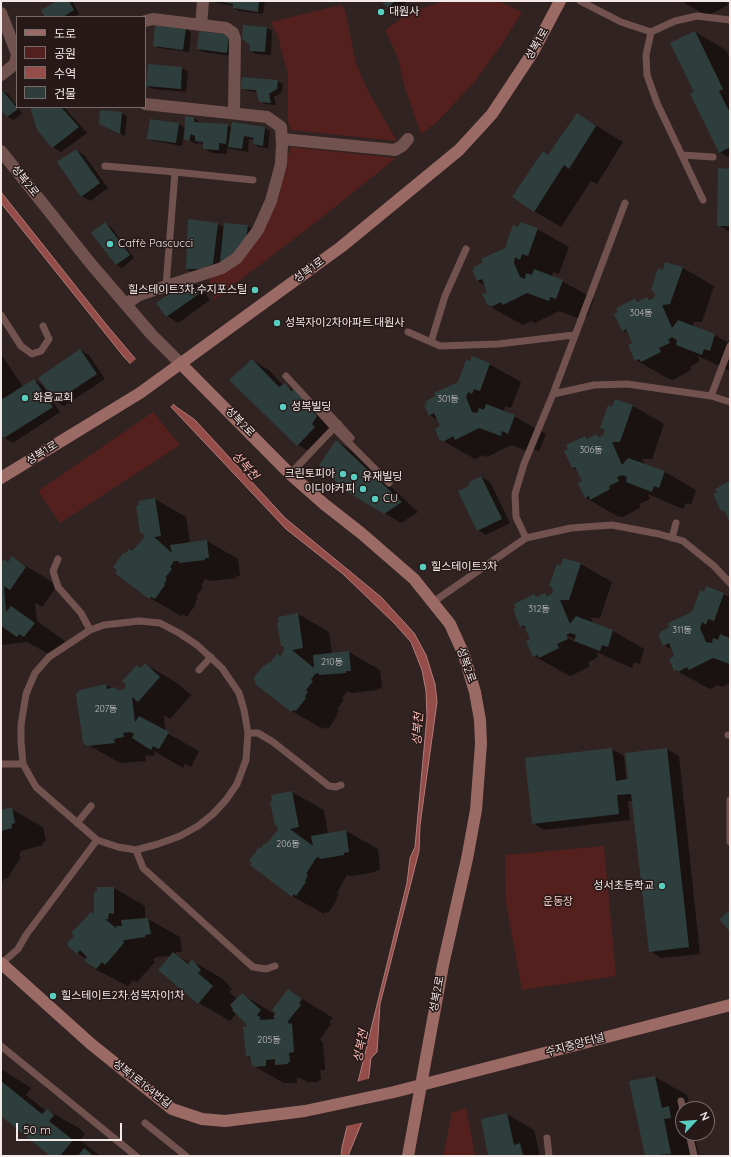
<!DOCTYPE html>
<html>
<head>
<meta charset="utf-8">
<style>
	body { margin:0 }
	#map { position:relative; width:731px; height:1157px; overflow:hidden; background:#302321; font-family:Quicksand,"Noto Sans KR",sans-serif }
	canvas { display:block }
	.frame { position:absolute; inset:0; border:2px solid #f3e9e8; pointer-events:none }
	.legend { position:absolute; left:16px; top:16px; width:130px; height:92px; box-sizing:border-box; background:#261918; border:1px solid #786c6b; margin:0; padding:5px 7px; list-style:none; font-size:12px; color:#f3e9e8 }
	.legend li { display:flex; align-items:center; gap:8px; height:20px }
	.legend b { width:20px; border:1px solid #786c6b }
	.north { position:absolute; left:675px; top:1101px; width:40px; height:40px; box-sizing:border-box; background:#261918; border:1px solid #786c6b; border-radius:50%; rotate:64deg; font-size:11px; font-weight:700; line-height:16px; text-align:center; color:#f3e9e8 }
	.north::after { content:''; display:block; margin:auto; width:14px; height:18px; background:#58cec0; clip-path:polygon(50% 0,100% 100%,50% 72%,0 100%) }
	.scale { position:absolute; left:16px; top:1123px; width:106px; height:18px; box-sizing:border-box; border:2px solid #f3e9e8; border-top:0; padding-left:5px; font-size:12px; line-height:14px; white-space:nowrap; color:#f3e9e8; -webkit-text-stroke:3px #261918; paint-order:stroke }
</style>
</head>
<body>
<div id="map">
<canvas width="731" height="1157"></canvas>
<div class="frame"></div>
<ul class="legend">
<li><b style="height:5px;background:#9c6a65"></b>도로</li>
<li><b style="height:11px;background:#53201e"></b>공원</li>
<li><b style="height:11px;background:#954d49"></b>수역</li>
<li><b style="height:11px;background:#2e3e3c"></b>건물</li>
</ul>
<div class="north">N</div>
<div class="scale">50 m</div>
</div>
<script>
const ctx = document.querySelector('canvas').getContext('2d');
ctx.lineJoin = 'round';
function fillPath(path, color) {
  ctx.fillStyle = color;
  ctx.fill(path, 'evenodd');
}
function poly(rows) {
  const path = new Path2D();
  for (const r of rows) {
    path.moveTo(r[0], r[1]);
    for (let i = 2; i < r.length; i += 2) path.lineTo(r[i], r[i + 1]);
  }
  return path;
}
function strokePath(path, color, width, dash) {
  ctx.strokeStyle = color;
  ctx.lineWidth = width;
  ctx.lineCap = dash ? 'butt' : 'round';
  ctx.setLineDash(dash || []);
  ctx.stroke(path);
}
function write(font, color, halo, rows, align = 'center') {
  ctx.font = font + ' Quicksand,"Noto Sans KR",sans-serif';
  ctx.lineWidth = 3;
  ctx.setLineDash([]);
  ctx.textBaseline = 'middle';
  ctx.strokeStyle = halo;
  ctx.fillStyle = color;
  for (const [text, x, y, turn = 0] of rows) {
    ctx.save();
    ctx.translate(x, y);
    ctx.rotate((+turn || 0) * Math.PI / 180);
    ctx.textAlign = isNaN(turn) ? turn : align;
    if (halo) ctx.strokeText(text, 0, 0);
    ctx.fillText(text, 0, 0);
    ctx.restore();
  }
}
const green = poly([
	[445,1,498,1,522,12,504,41,476,80,437,122,421,134,404,85,398,58,385,30,400,19,415,10],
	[341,5,345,10,356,64,368,91,397,141,291,130,288,121,288,74,277,34,271,22],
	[291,147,396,158,320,219,214,300,209,279,224,272,262,234,280,194,282,174],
	[153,412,180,445,60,523,38,491],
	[604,846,616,976,522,990,506,903,505,855],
	[466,1108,475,1156,443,1156,452,1112]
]);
const water = poly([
	[1,192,105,323,175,406,195,420,285,518,381,597,414,633,426,655,435,684,437,702,420,825,419,851,380,1004,377,1052,371,1058,364,1117,348,1156,341,1156,342,1147,407,883,410,858,415,847,427,716,426,691,422,670,411,642,394,623,343,574,286,529,124,357,1,203,1,192]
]);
const pier = poly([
	[137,358,175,402,169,408,129,365],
	[371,1078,364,1122,346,1126,357,1082]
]);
const shadow = poly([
	[59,1,72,1,79,14,74,17,46,17],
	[213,1,265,1,263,14,239,11,234,8,234,6,217,3],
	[382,1,407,1,397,12],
	[681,1,726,1,728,5,707,16],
	[267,28,272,31,271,55,256,54,251,51],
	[186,29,191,32,189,52,159,48,154,45],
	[695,32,726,50,730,58,730,158,719,152,695,93],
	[229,36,232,56,203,52,198,49],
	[149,66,182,68,188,71,186,92,153,89,147,86],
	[277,81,283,84,282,92,274,97,276,105,265,104,260,101,258,92,248,91,242,88],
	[2,91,8,94,22,113,14,120,8,117,1,108],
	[31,107,64,107,87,133,61,152,53,147],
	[121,113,127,116,125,136,106,126],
	[577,114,623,142,597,184,591,181,561,227,534,211,549,156],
	[194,118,202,124,227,125,232,128,233,123,265,128,270,131,268,148,259,147,254,144,255,139,249,139,248,152,227,148,227,154,212,153,204,148,204,145,199,142,198,145,185,138,185,131,184,131,182,146,154,141,148,138,151,120,179,124,185,128],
	[76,150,84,155,108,188,90,201,82,196],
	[730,170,730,232,718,225],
	[189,220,218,224,224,227,247,226,253,229,221,269,195,274,187,269],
	[105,224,111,227,134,258,122,268,116,264],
	[519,228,537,229,569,247,559,274,553,272,552,277,562,281,594,299,587,317,581,314,580,319,559,311,535,323,531,321,523,325,489,306,489,292,486,286,477,281,506,248],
	[683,268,714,286,702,322,692,322,695,327,715,335,730,344,730,371,698,356,700,361,690,367,691,370,673,380,667,378,636,360,633,344,629,334,623,330,636,299,640,302,647,298,651,300,655,298,663,271],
	[189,281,200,287,210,300,178,323,167,316],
	[80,350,89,355,105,379,64,406,52,400,60,412,13,443,4,438,1,432,1,354,23,387,34,380,45,386],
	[252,360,269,370,283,385,311,400,333,426,328,434,331,437,314,454,298,445],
	[489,364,521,382,511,408,505,406,504,411,546,434,539,451,533,449,532,453,511,445,487,457,483,455,475,459,441,440,441,427,438,420,429,415,458,383],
	[633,406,664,424,652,459,642,459,645,465,665,472,696,490,691,505,686,503,683,509,648,494,650,499,639,504,641,507,623,517,617,516,586,498,583,481,578,471,573,468,585,437,589,439,597,435,601,437,604,436,613,409],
	[336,441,352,451,418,512,401,523,345,489],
	[481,477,490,482,510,523,486,535,478,530,470,486],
	[155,499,186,517,190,543,207,541,238,559,240,576,236,576,236,578,211,581,205,579,201,586,203,587,196,596,198,598,195,603,196,604,187,617,183,614,181,616,150,598,117,573,132,552,145,538,144,534,141,532],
	[12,558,43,576,57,586,42,607,35,603,37,621,65,641,56,655,50,652,49,654,27,642,1,645,1,565,4,560,9,562],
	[564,559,581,564,612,582,600,618,591,618,593,623,613,631,644,649,640,664,634,662,632,668,596,652,598,657,588,662,590,666,571,676,566,674,534,656,531,640,527,629,521,626,534,595,538,597,545,594,549,596,553,594],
	[562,632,575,640,575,642,561,634],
	[707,588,730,597,730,683,722,687,718,685,710,689,675,670,675,657,672,650,664,645,693,613],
	[298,614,329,632,332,654,349,652,380,670,382,688,377,689,377,690,352,693,347,691,342,698,344,700,337,709,339,711,336,715,337,716,328,729,325,727,323,729,292,711,271,664,285,650,282,646],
	[145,664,177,683,191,695,170,719,164,715,165,732,199,751,191,767,185,764,183,768,154,751,155,755,145,756,146,761,120,763,83,742,106,685,113,689,125,690],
	[612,749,624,756,626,780,629,780,626,754,667,749,679,756,700,954,661,958,650,951,633,801,628,801,630,820,544,830,533,823,526,759],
	[292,792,324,810,328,834,346,831,378,849,380,870,375,871,375,872,352,876,347,875,337,893,339,894,336,899,337,900,328,913,325,912,324,914,292,896,266,845,279,830,276,826,272,796],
	[1,799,2,811,11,809,43,827,46,841,43,842,43,845,21,851,19,856,21,857,7,879,5,878,1,884],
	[114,888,145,906,145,919,148,919,180,937,182,952,176,952,176,955,190,963,192,961,223,979,232,989,229,992,237,999,242,994,276,1015,288,990,333,1018,329,1022,331,1024,320,1039,323,1043,325,1070,320,1070,321,1080,319,1080,319,1082,308,1082,297,1077,297,1083,284,1083,252,1065,252,1058,247,1056,247,1024,236,1014,230,1021,199,1003,171,956,156,957,153,960,155,962,137,982,133,980,128,986,93,968,85,961,87,959,77,953,93,915],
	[1,1069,31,1088,26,1095,46,1111,47,1110,79,1128,85,1134,80,1140,100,1156,51,1156,1,1114],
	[655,1077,687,1095,690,1109,683,1109,683,1133,702,1133,702,1135,695,1137,699,1156,646,1156,630,1082],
	[507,1114,534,1130,540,1156,489,1156,482,1119]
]);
const building = poly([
	[57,1,69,1,74,10,63,17,45,17,41,10],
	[219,1,259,1,258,12,233,8,233,4],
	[381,1,395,1,388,8],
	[155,24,186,28,183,50,153,46],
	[243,25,267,27,265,52,250,51,250,45,242,39],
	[199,31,229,35,227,53,197,49],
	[695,31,723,89,719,91,730,113,730,147,719,153,690,94,694,92,670,43],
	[148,64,182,67,181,89,146,86],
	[242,77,278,80,277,89,269,94,271,103,259,102,256,90,241,89],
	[2,90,18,109,7,117,1,110],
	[30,107,61,107,79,127,52,148,37,130],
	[100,110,122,112,120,134,99,124],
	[577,113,596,126,569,169,564,165,534,212,512,197,543,151,548,155],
	[185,116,194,117,194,122,228,124,226,144,219,143,219,150,203,149,203,142,195,141,195,136,191,134,189,141,184,139],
	[150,119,179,123,176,143,147,139],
	[232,122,265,127,263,146,253,144,254,138,244,136,242,149,228,147],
	[76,149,100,183,81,197,57,162],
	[718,168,730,169,730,226,717,226],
	[188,219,218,223,213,264,200,269,186,269],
	[105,222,130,255,116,265,91,233],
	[520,222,538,228,528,256,522,254,520,260,515,257,514,263,520,277,525,279,526,273,532,275,534,269,563,280,556,299,550,297,549,301,527,293,503,305,501,302,491,307,490,305,488,306,482,294,487,292,482,279,477,281,472,270,474,269,474,267,483,262,481,259,505,248,513,225,518,227],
	[224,223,248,225,246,239,235,257,220,262],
	[665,262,683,267,670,304,662,305,672,328,678,320,715,334,710,351,704,349,702,355,676,345,677,340,672,337,668,340,670,343,659,348,661,352,641,362,639,359,635,361,628,345,632,343,626,329,622,331,614,314,618,312,616,308,636,298,637,302,647,297,649,300,654,298,655,293,651,290,658,268,663,270],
	[189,279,199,294,166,317,156,303],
	[80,349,97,374,55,402,38,378],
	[472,356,490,363,480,391,474,389,472,394,468,392,466,397,472,412,477,413,479,408,484,410,486,404,515,415,508,434,502,431,501,436,479,428,455,440,453,436,443,442,442,440,440,441,435,429,440,426,434,413,429,416,424,405,427,404,426,401,435,396,434,393,458,382,466,360,470,361],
	[252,359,279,387,285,383,291,391,295,389,317,416,312,424,315,427,297,446,229,380],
	[34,379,53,407,4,438,1,434,1,400],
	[615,399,633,405,620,442,612,442,622,465,628,458,665,471,659,488,654,486,652,492,626,482,627,477,622,475,617,477,619,481,609,486,610,489,590,500,589,496,585,498,578,483,582,481,575,467,572,468,564,451,568,449,566,445,585,436,587,439,597,434,599,437,603,435,605,430,600,428,608,405,612,407],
	[336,440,402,502,384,514,344,490,319,465],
	[481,476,502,519,477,531,458,491,469,486,468,483],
	[730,481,730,522,724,510,721,511,713,494,717,493,715,489],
	[155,498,161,536,154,537,172,553,170,545,207,540,209,558,205,558,205,560,179,563,179,561,174,561,170,567,172,569,165,578,167,579,164,584,165,585,155,599,151,597,149,599,115,573,117,570,113,567,123,553,125,554,129,549,132,551,144,538,143,533,140,533,136,506,139,505,138,501],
	[12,556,26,567,10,590,4,586,6,612,11,606,35,623,24,637,19,634,17,637,1,626,1,563,4,559,8,562],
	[563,558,581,563,569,600,560,600,570,624,576,616,613,630,608,647,602,645,600,651,574,641,576,635,570,633,566,635,568,639,557,644,559,648,539,658,537,655,533,657,526,641,530,639,524,625,520,627,513,609,516,608,514,604,534,594,536,597,545,593,547,596,552,594,553,589,549,586,557,564,561,566],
	[706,586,724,593,714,621,708,619,706,625,702,622,700,628,706,642,712,643,713,638,718,640,720,634,730,638,730,664,713,658,689,670,687,667,678,672,677,670,674,671,669,659,674,656,669,643,663,646,658,635,661,634,660,632,669,627,668,623,692,612,700,590,704,592],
	[298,613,303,648,292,650,314,668,313,655,349,651,351,671,346,671,346,673,319,675,319,673,315,674,311,680,313,681,306,690,308,692,305,696,306,698,296,711,293,710,291,712,254,683,256,681,253,679,264,665,265,666,269,662,270,663,277,654,280,656,284,650,283,646,281,646,277,622,279,622,278,617],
	[145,663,160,677,138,702,132,697,135,722,139,716,169,732,159,749,153,746,151,750,132,738,134,734,130,732,123,733,124,737,114,739,115,743,87,746,83,743,76,694,80,690,106,684,107,689,116,687,117,690,125,689,126,685,122,681,137,665,140,668],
	[612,748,616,781,628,779,625,753,667,748,689,947,649,952,631,794,617,795,619,814,532,824,525,758],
	[292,791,299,827,290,829,313,846,311,836,346,830,349,852,344,853,344,855,320,859,319,857,316,858,306,874,308,875,305,881,306,882,296,896,294,894,292,897,250,865,252,863,249,861,259,847,261,848,264,843,266,844,278,830,277,826,275,826,270,802,272,801,271,795],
	[12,807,15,823,12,824,12,828,1,831,1,810],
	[97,887,114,887,114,914,109,913,108,919,105,919,117,929,116,926,122,926,121,920,148,918,151,934,145,935,145,937,125,940,123,941,124,943,105,965,102,962,96,969,84,961,87,957,80,950,77,954,68,946,67,943,74,936,71,933,91,912,93,914,94,912,94,892,97,891],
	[730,910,730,932,719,919],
	[173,952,188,964,192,959,201,970,198,973,213,986,198,1004,158,970],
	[288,989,302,999,299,1003,301,1005,288,1021,289,1024,292,1023,294,1052,289,1053,290,1062,288,1062,288,1064,275,1065,275,1059,266,1060,266,1066,254,1067,252,1065,250,1056,246,1056,243,1027,247,1027,246,1024,232,1010,233,1009,230,1005,242,993,261,1010,257,1015,261,1018,259,1020,275,1019,273,1017,276,1013,272,1010],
	[655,1076,662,1108,669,1106,671,1118,664,1119,671,1154,645,1156,629,1081],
	[1,1081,42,1114,47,1109,54,1115,49,1121,73,1140,60,1156,50,1156,1,1116],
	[507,1113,514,1145,520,1143,523,1155,488,1156,481,1119],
	[84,1148,94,1156,78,1156]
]);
const lane = poly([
	[580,1,621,22,651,32,675,21,697,16,730,20],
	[651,32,646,55,647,75,657,103,703,200],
	[682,155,713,157],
	[105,166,175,172],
	[166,286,175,172,253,180],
	[1,315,21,346,32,354,41,351,49,339,43,326],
	[408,332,440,346,498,344,574,335],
	[431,342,445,296,466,249],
	[286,376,334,428,290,474],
	[553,394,594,385,627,384,711,396,730,402],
	[711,396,730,346],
	[326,411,351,438],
	[339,424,334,428,389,483],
	[526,538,516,517,515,494,524,464,553,394,625,203],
	[672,538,676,523],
	[58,559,53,571,58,587,81,613,90,630],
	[433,602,526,538,571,528,612,525,659,534,683,541,714,566,730,583],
	[139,621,160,623,179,633,197,645,222,668,239,693,244,710,248,733,246,760,237,784,226,800,213,814,198,826,180,836,158,844,136,850,118,847,97,840,36,787,23,764,21,741,21,725,26,694,35,673,49,657,90,630,104,625,139,621],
	[199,670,211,657],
	[248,733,258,733,273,742,329,786,336,787,341,785],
	[728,735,730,735],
	[1,764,23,764],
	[730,800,730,842],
	[77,823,91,806],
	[136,850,143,868,246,961,253,967,266,969,275,966],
	[1,964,18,949,26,935,97,840],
	[1,1046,136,1156],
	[681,1101,683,1110],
	[145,1123,186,1156],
	[689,1133,694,1156],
	[547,1138,549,1156]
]);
const street = poly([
	[1,13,17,54],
	[145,21,153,19,226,28,233,33,235,39,234,113],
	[201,25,203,1],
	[1,75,15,64,17,54],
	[282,139,395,150,402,146,408,139],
	[1,151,91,264,152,335,181,364],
	[126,304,139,295,222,268,237,258,258,230,271,201,281,164,282,144,281,127,267,117,145,104]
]);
const secondary = poly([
	[181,364,290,474,324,504,361,533,414,579,450,624,464,655,475,692,480,720,481,744,476,810,467,859,443,965,408,1156],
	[1,478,140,393,341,247,459,150,492,114,533,52,560,1],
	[1,963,91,1044,172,1109,202,1119,225,1121,305,1111,394,1092,730,1005]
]);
const markers = [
	[381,12,4,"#58cec0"],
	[110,244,4,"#58cec0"],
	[255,290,4,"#58cec0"],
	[277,323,4,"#58cec0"],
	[25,398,4,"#58cec0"],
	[283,407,4,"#58cec0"],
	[343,474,4,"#58cec0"],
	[354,477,4,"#58cec0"],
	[363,489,4,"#58cec0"],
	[375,499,4,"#58cec0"],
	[423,567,4,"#58cec0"],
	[662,886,4,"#58cec0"],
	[53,996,4,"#58cec0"]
];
const numberNames = [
	["304동",641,313],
	["301동",448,399],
	["306동",591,450],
	["312동",539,609],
	["311동",682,630],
	["210동",332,662],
	["207동",106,709],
	["206동",288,844],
	["205동",269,1040]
];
const poiNames = [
	["대원사",389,12],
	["Caffè Pascucci",118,244],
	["힐스테이트3차.수지포스틸",247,290,"right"],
	["성복자이2차아파트.대원사",285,323],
	["화음교회",33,398],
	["성복빌딩",291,407],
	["크린토피아",335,474,"right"],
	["유재빌딩",362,477],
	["이디야커피",355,489,"right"],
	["CU",383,499],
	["힐스테이트3차",431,567],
	["성서초등학교",654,886,"right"],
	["힐스테이트2차.성복자이1차",61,996]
];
const streetNames = [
	["성복1로",537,44,-60],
	["성복2로",25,181,51],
	["성복1로",309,270,-36],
	["성복2로",240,422,46],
	["성복1로",42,453,-32],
	["성복2로",466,665,70],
	["성복2로",437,994,-79],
	["수지중앙터널",575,1045,-15],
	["성복1로164번길",142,1084,38]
];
const parkNames = [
	["운동장",558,902]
];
const waterNames = [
	["성복천",245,466,48],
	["성복천",418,729,-86],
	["성복천",361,1046,-79]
];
fillPath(green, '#53201e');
fillPath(water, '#954d49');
strokePath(water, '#b17c79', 1);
fillPath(pier, '#302321');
fillPath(shadow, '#0007');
fillPath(building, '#2e3e3c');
strokePath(lane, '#72524f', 7);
strokePath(street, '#72524f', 12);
strokePath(secondary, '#9c6a65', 12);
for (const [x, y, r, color] of markers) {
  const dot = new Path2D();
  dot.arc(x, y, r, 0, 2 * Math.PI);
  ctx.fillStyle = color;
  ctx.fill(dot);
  strokePath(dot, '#261918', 1.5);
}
write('9px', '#c2bebd', null, numberNames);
write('11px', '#f3e9e8', '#261918', poiNames, 'left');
write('11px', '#f3e9e8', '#261918', streetNames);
write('11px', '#f4c8c4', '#261918', parkNames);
write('italic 12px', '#f9b9b3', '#261918', waterNames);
</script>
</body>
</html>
